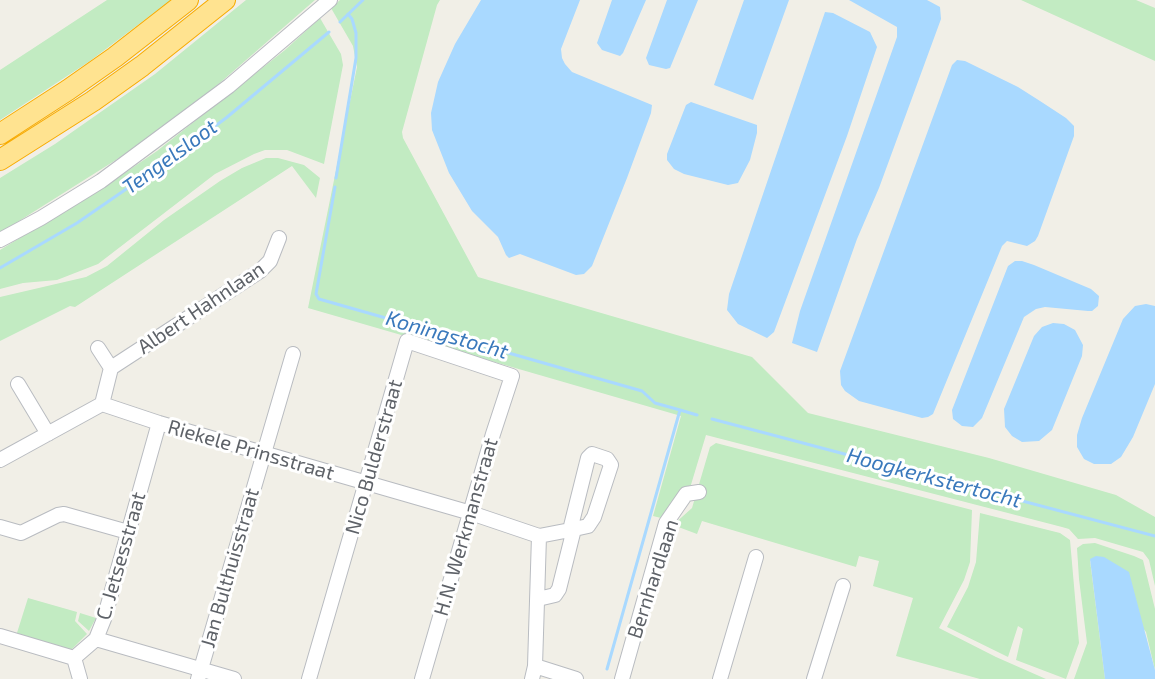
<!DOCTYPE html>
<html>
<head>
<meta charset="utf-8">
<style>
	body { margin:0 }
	canvas { display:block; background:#f1efe7 }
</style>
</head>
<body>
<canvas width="1155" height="679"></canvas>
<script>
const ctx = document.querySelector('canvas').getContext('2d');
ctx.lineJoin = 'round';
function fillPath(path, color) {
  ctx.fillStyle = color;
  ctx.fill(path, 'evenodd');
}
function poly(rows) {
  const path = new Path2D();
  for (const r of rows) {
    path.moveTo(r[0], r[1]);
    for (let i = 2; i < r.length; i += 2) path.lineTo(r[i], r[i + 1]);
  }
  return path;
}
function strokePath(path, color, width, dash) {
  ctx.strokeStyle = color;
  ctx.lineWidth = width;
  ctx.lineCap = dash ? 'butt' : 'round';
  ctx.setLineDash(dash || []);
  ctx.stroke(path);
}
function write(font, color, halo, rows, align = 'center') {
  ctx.font = font + ' "Exo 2",sans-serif';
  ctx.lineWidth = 6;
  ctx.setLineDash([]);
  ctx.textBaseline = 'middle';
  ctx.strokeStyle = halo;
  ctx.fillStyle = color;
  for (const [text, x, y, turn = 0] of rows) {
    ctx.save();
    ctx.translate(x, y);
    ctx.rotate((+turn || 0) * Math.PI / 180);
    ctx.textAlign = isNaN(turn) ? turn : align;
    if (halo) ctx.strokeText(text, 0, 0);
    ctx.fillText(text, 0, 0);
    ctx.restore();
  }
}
const green = poly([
	[107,0,171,0,90,61,0,120,0,70],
	[246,0,315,0,183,115,146,141,0,233,0,178,55,144,155,74],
	[340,0,440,0,437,5,402,132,403,138,478,277,752,357,808,413,989,458,1116,495,1155,517,1155,586,1149,560,1143,552,1095,538,1078,539,1069,529,1062,527,706,435,690,488,682,503,661,518,653,516,681,416,308,308,357,67,353,46,331,8],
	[1021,0,1136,0,1155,8,1155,61],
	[320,18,341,54,343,65,324,164,287,150,265,150,254,154,215,174,98,264,57,280,23,283,0,289,0,250,104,187,157,151,285,50],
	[266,158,278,158,304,165,320,178,316,198,292,166,75,307,70,306,0,341,0,297,86,277,107,266,164,220,220,181,242,168],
	[716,443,972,510,970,562,964,580,939,628,996,657,1046,679,980,679,896,656,913,598,873,586,879,561,859,556,856,567,702,521,697,534,673,525,692,508,710,447],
	[980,513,1060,533,1070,540,1079,643,1066,679,1016,660,1023,629,1018,626,1008,657,947,627,968,587,976,562],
	[1095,543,1134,556,1143,560,1155,609,1155,670,1146,632,1090,560,1105,679,1074,679,1087,643,1079,579,1077,548,1083,544],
	[28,598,77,612,75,621,87,634,69,652,16,636],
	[80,613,96,618,89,631,78,621]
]);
const water = poly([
	[481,0,580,0,561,49,562,58,565,64,572,72,652,105,651,113,627,178,592,266,584,274,576,275,520,254,509,258,506,255,498,237,472,211,449,173,432,130,431,113,438,82,455,44],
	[612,0,646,0,623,53,620,56,602,50,597,43],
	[667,0,698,0,670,68,666,69,649,65,646,58],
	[744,0,789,0,753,100,714,85],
	[849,0,927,0,940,7,941,19,879,188,857,239,817,352,792,343,800,311,897,37,897,27],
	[825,12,833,13,870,32,877,47,847,136,774,332,767,338,738,324,727,310,729,294],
	[957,60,965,61,1018,87,1040,101,1066,118,1074,126,1074,136,1038,236,1035,241,1027,246,1007,241,1002,246,933,414,928,417,922,418,859,401,845,391,841,385,840,371,952,65],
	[691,102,757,125,757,133,750,160,738,183,728,185,684,174,674,169,667,160,667,154,686,105],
	[1015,261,1022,261,1034,265,1091,289,1099,296,1098,306,1092,311,1088,311,1045,307,1036,309,1024,317,982,418,973,427,962,426,953,419,952,410,1008,266],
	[1146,304,1155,306,1155,384,1133,437,1121,457,1111,464,1094,464,1084,459,1077,447,1077,435,1082,418,1123,319,1135,306],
	[1053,323,1064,324,1075,330,1083,345,1082,356,1052,430,1039,441,1022,442,1012,436,1005,427,1004,409,1034,336,1042,327],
	[1096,556,1104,557,1129,572,1155,670,1155,679,1105,679,1090,559]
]);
const stream = poly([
	[340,22,363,0],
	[336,178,356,58,356,33,352,19,348,14],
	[335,187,316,294,319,299,642,391,655,403,680,410],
	[0,268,77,223,180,152,226,118,329,32],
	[712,419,1155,536],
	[607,669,680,410,697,415]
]);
const minor = poly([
	[0,240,41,218,101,181,229,86,330,0],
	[98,348,111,368,260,271,270,261,279,238],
	[18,384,48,434],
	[102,404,159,423,471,513,539,536,570,530,588,458,592,454,607,459,611,465,594,517,588,526,570,530],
	[0,460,102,404,111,368],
	[0,527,21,533,58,515,64,514,128,532],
	[538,599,555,595,559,589,574,529],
	[0,636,74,658],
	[96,639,234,679],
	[535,666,576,679],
	[80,679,74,658,96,639,104,619,159,423],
	[198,679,293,354],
	[309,679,407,341,512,376,493,434,422,679],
	[532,679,535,666,539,536],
	[622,679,666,523,686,494,699,492],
	[720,679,756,557],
	[814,679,843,586]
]);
const highway = poly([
	[0,134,68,90,115,57,188,0],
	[0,160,93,101,142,66,225,0]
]);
const streetNames = [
	["Albert Hahnlaan",201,308,-34],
	["Riekele Prinsstraat",251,450,16],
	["Nico Bulderstraat",374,457,-74],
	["H.N. Werkmanstraat",466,527,-74],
	["C. Jetsesstraat",121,556,-74],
	["Jan Bulthuisstraat",230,568,-74],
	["Bernhardlaan",653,579,-72]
];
const waterNames = [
	["Tengelsloot",170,157,-36],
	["Koningstocht",447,335,16],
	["Hoogkerkstertocht",934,478,15]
];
fillPath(green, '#c2ebc2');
fillPath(water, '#a9d9ff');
strokePath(stream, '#a9d9ff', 3);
strokePath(minor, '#b9bcc1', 16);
strokePath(highway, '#f8ab00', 22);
strokePath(minor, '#fff', 14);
strokePath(highway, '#ffe390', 20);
write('20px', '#5e6268', '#fff', streetNames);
write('italic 21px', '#3a79bc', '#fff', waterNames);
</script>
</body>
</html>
